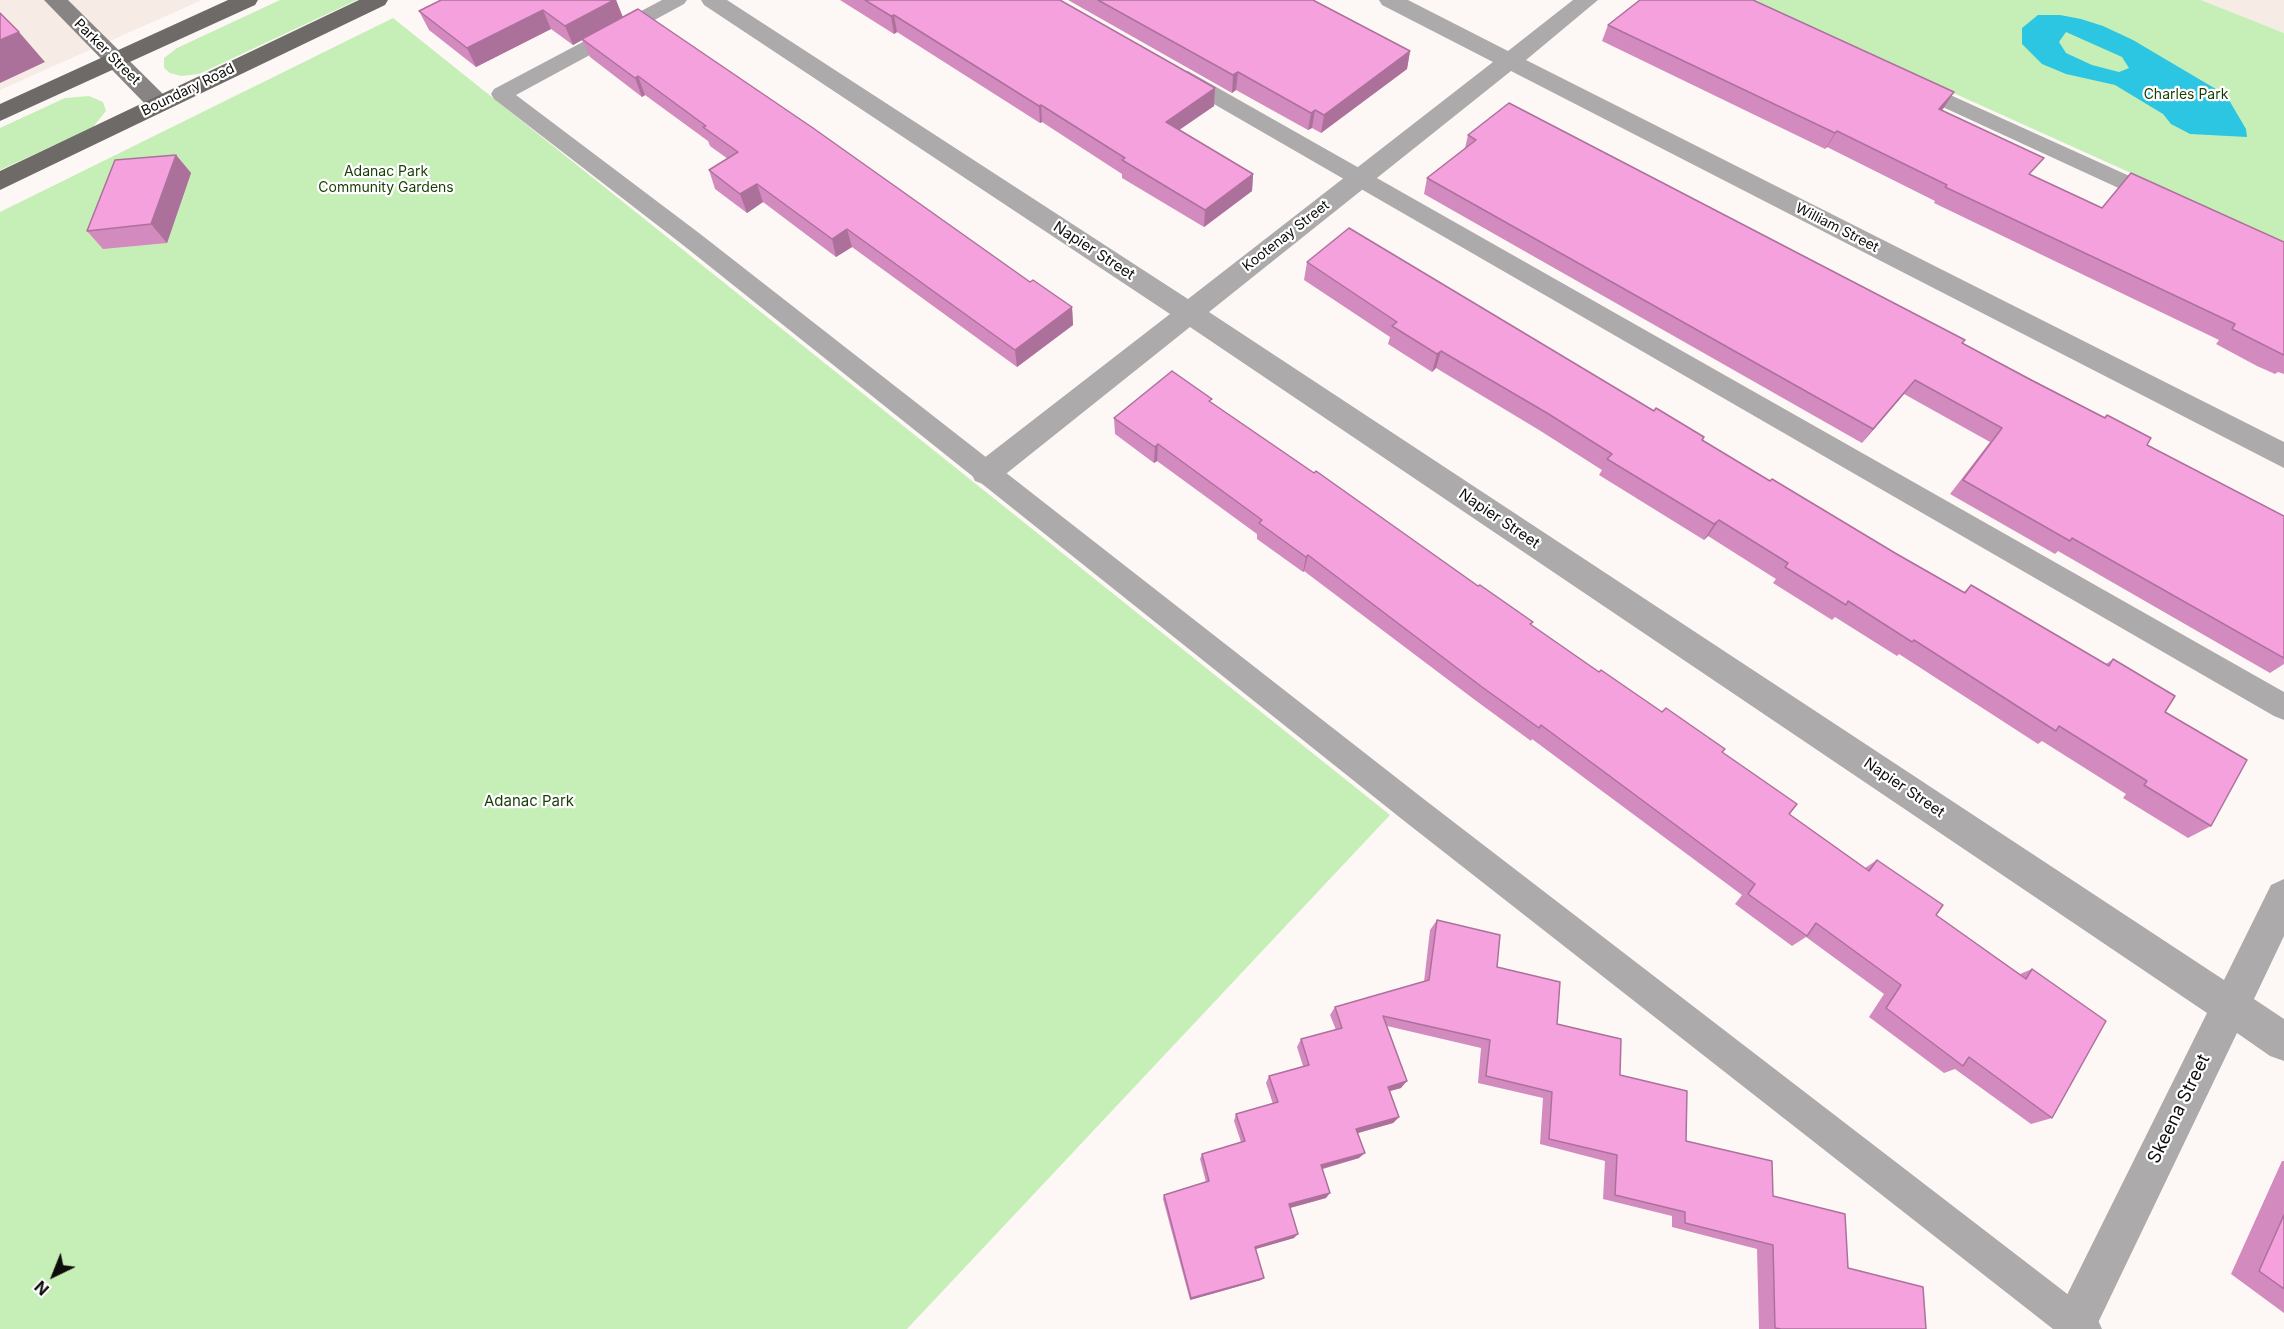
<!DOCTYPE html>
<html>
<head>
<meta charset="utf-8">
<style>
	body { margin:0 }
	#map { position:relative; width:2284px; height:1329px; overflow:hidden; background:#fdf8f6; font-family:Inter,sans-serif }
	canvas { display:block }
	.north { position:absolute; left:24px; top:1245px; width:60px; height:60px; -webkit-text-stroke:4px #fff; paint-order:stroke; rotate:223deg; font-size:16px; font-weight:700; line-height:24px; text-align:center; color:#0e0d0c }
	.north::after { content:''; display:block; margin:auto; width:21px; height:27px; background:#0e0d0c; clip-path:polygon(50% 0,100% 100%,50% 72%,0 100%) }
</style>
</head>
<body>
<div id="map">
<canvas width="2284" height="1329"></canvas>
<div class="north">N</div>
</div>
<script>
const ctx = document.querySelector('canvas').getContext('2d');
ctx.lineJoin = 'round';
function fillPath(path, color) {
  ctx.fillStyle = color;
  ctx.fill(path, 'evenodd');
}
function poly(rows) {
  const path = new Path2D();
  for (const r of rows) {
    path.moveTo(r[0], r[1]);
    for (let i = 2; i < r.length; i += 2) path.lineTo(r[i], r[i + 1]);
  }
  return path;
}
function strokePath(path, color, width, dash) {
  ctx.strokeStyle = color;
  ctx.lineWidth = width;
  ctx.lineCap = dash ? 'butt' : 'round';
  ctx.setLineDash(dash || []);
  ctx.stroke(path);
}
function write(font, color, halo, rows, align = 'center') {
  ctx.font = font + ' Inter,sans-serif';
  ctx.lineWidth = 4.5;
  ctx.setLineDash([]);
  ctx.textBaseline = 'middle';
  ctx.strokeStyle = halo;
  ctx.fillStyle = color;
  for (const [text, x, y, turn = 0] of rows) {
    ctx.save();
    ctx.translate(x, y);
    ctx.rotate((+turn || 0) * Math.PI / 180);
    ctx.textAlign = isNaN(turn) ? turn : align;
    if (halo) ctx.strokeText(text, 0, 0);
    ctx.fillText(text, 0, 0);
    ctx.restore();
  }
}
const built = poly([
	[0,0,202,0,0,90],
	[2201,0,2284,0,2284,33]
]);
const green = poly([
	[280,0,357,0,199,74,181,76,170,73,164,68,164,58,177,48],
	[1747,0,2201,0,2284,33,2284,242],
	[393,18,1390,815,907,1329,0,1329,0,212],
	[89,96,103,102,106,111,93,127,0,170,0,128,65,98]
]);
const water = poly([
	[2038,15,2060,15,2081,19,2103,26,2133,40,2226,95,2246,129,2247,137,2190,134,2171,124,2163,114,2115,85,2066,74,2042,64,2022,44,2022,28],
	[2066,32,2122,57,2129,68,2119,72,2092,65,2066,53,2059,42]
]);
const lane = poly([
	[662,0,687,0,684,4,516,95,699,233,1425,800,2096,1316,2102,1329,2053,1329,1403,820,683,245,494,99,491,94,494,89,662,0],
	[1181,70,1188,71,2284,692,2284,720,2274,716,1174,81,1171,76,1174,71,1181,70],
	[1915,79,2167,193,2170,198,2167,203,2159,206,2151,203,1908,91,1905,86,1908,81,1915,79]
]);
const street = poly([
	[701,0,727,0,1188,299,1493,62,1382,5,1379,0,1408,0,1508,51,1573,0,1598,0,1526,60,2284,442,2284,468,1511,71,1209,312,2224,980,2271,885,2284,879,2284,936,2254,999,2284,1019,2284,1061,2270,1056,2237,1033,2095,1329,2056,1329,2053,1323,2207,1013,1190,327,997,481,986,485,975,481,971,473,975,465,1170,314,704,5,701,0]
]);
const secondary = poly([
	[44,0,68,0,168,99,171,104,168,109,159,112,150,109,44,0]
]);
const primary = poly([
	[228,0,258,0,255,5,0,121,0,104,228,0],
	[359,0,388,0,385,5,0,190,0,171,359,0]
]);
const wall = poly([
	[441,0,616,0,623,17,1030,282,1072,307,1073,325,1017,367,852,247,836,257,763,202,747,213,715,189,709,170,728,159,710,146,708,141,645,95,642,97,590,57,582,40,573,45,551,29,476,67,429,30,419,11],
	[840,0,1060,0,1214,106,1179,130,1253,174,1252,191,1204,227,1122,178,1122,174,1042,122,1040,123,897,32,894,34],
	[1068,0,1313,0,1410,51,1407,69,1321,133,1312,128,1308,130,1236,90,1232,93],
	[1608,25,1942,110,2031,175,2102,208,2284,242,2284,374,2278,372,2275,374,2257,366,2216,344,2219,340,1934,203,1935,201,1827,147,1825,149,1602,41],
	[1468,135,1962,343,2104,417,2107,415,2147,445,2284,516,2284,664,2270,673,2058,551,2055,554,1950,494,1990,442,1904,394,1862,443,1424,194,1427,178,1465,148],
	[176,155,191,173,167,243,103,249,87,231],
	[1307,262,1654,411,1704,437,1702,441,1770,481,1964,592,1971,585,2106,664,2113,659,2165,712,2211,826,2188,838,2123,798,2126,794,2042,741,2038,744,1899,654,1897,656,1835,617,1832,620,1773,583,1776,579,1708,536,1704,540,1599,475,1602,470,1539,430,1436,368,1432,372,1388,344,1390,337,1304,280],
	[1211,402,1478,586,1533,622,1531,625,1599,672,1722,752,1789,814,1865,868,1877,860,1936,915,2020,974,2032,969,2052,1118,2031,1124,1955,1069,1944,1073,1869,1017,1884,994,1806,937,1792,946,1735,904,1742,895,1532,739,1531,741,1475,700,1304,571,1303,572,1257,539,1257,534,1157,461,1154,463,1115,434,1114,418],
	[1437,920,1497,967,1557,1024,1620,1075,1686,1141,1773,1196,1848,1268,1926,1329,1759,1329,1757,1249,1672,1227,1672,1216,1603,1199,1605,1161,1540,1144,1543,1098,1478,1083,1481,1048,1387,1026,1401,1088,1390,1091,1399,1117,1393,1123,1358,1133,1359,1158,1323,1169,1326,1198,1290,1208,1294,1238,1256,1249,1261,1280,1190,1300,1163,1199,1164,1195,1206,1182,1200,1159,1202,1154,1241,1142,1234,1121,1236,1114,1273,1104,1266,1083,1269,1076,1303,1066,1297,1047,1301,1039,1336,1030,1330,1015,1335,1007,1424,982,1430,930],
	[2282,1161,2284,1161,2284,1313,2231,1274]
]);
const shadedWall = poly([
	[614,0,616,0,623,18,573,45,565,26],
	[543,10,551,29,476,67,467,48],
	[894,15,897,32,894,34,891,16],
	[19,32,45,62,0,83,0,40],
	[1410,51,1407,69,1321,133,1324,115],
	[1238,72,1236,90,1232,93,1233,75],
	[638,76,645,95,642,97,635,78],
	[1215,88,1214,106,1166,139,1166,122],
	[1954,92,1943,109,1928,125,1939,109],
	[1041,105,1042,122,1040,123,1039,106],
	[1315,110,1312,128,1308,130,1311,113],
	[1837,131,1827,147,1825,149,1835,133],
	[176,155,191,173,167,243,151,224],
	[1253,174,1252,191,1204,227,1205,210],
	[757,184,763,202,747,213,740,194],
	[847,229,852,247,836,257,832,239],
	[1072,307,1073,325,1017,367,1015,350],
	[1441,351,1436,368,1432,372,1437,354],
	[1915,380,1904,394,1862,443,1873,429],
	[1158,444,1157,461,1154,463,1155,447],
	[1719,520,1708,536,1704,540,1714,524],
	[1308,555,1304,571,1303,572,1306,557],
	[1407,1081,1401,1088,1383,1093,1388,1087],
	[1399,1117,1393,1123,1351,1135,1356,1129],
	[1365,1153,1359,1158,1317,1170,1321,1165],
	[1330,1193,1326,1198,1286,1209,1289,1204],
	[1298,1234,1294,1238,1252,1250,1255,1247],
	[1264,1278,1261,1280,1190,1300,1191,1298]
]);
const building = poly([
	[441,0,614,0,565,26,543,10,467,48,419,11,441,0],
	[865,0,1060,0,1215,88,1166,122,1253,174,1205,210,1122,160,1125,158,1041,105,1039,106,894,15,891,16,865,0],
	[1098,0,1313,0,1410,51,1324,115,1315,110,1311,113,1238,72,1233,75,1098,0],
	[1640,0,1753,0,1954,92,1939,109,2044,158,2029,174,2102,208,2131,173,2284,242,2284,355,2232,329,2235,324,1945,187,1947,185,1837,131,1835,133,1608,25,1640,0],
	[638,9,813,128,1030,282,1033,280,1072,307,1015,350,847,229,832,239,757,184,740,194,709,170,738,152,703,127,706,126,638,76,635,78,582,39,638,9],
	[0,13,19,32,0,40,0,13],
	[1509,103,1965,340,1962,343,2031,380,2105,418,2107,415,2151,438,2147,445,2284,516,2284,658,2072,538,2070,541,1963,480,2002,428,1915,380,1873,429,1427,178,1476,140,1468,135,1509,103],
	[176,155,151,224,87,231,115,160,176,155],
	[1349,228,1654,411,1656,408,1704,437,1702,440,1770,481,1772,479,1895,553,1965,593,1971,585,2109,666,2113,659,2175,696,2165,712,2247,760,2211,826,2144,785,2147,781,2059,726,2056,731,1914,640,1912,642,1848,601,1846,605,1785,567,1788,563,1719,520,1714,524,1607,459,1612,454,1547,413,1441,351,1437,354,1392,326,1397,322,1307,262,1349,228],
	[1172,371,1212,399,1209,401,1314,473,1316,471,1478,586,1480,585,1533,622,1530,624,1599,672,1601,670,1662,712,1666,708,1725,749,1722,752,1797,804,1789,814,1869,871,1877,860,1943,905,1936,915,2026,979,2032,969,2106,1021,2052,1118,1969,1057,1963,1066,1886,1008,1901,985,1816,923,1807,936,1748,894,1755,884,1541,725,1539,728,1482,687,1308,555,1306,557,1259,523,1262,520,1158,444,1155,447,1114,418,1172,371],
	[1437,920,1500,935,1497,967,1560,982,1557,1024,1621,1039,1620,1075,1687,1091,1686,1141,1772,1161,1773,1196,1845,1214,1848,1268,1923,1287,1926,1329,1781,1329,1775,1328,1773,1245,1685,1223,1685,1212,1615,1195,1617,1155,1549,1139,1552,1092,1486,1076,1490,1040,1383,1016,1407,1081,1388,1087,1399,1117,1356,1129,1365,1153,1321,1165,1330,1193,1289,1204,1298,1234,1255,1247,1264,1278,1191,1298,1164,1195,1209,1181,1202,1154,1245,1141,1236,1114,1278,1102,1269,1076,1309,1065,1301,1039,1342,1028,1335,1007,1429,980,1437,920],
	[2284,1215,2284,1289,2259,1271,2284,1215]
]);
const farStreetnames = [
	["Parker Street",107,52,45],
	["Boundary Road",188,90,-26],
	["William Street",1837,228,27],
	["Kootenay Street",1286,236,-38]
];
const farParknames = [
	["Charles Park",2186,95],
	["Adanac Park",386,172],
	["Community Gardens",386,188]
];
const streetNames = [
	["Napier Street",1094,251,33],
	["Napier Street",1499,519,34],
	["Napier Street",1904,788,34]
];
const parkNames = [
	["Adanac Park",529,801]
];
const nearStreetnames = [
	["Skeena Street",2179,1109,-64]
];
fillPath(built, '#f7ebe6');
fillPath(green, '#c6efb7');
fillPath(water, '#2dc6e2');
fillPath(lane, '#acaaaa');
fillPath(street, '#acaaaa');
fillPath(secondary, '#878483');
fillPath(primary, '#6d6a68');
fillPath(wall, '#d38abf');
fillPath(shadedWall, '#ac719b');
fillPath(building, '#f5a1de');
strokePath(building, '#ac719b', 1.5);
write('14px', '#0e0d0c', '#fff', farStreetnames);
write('14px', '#183d04', '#fff', farParknames);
write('15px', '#0e0d0c', '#fff', streetNames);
write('15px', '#183d04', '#fff', parkNames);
write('18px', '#0e0d0c', '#fff', nearStreetnames);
</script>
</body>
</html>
